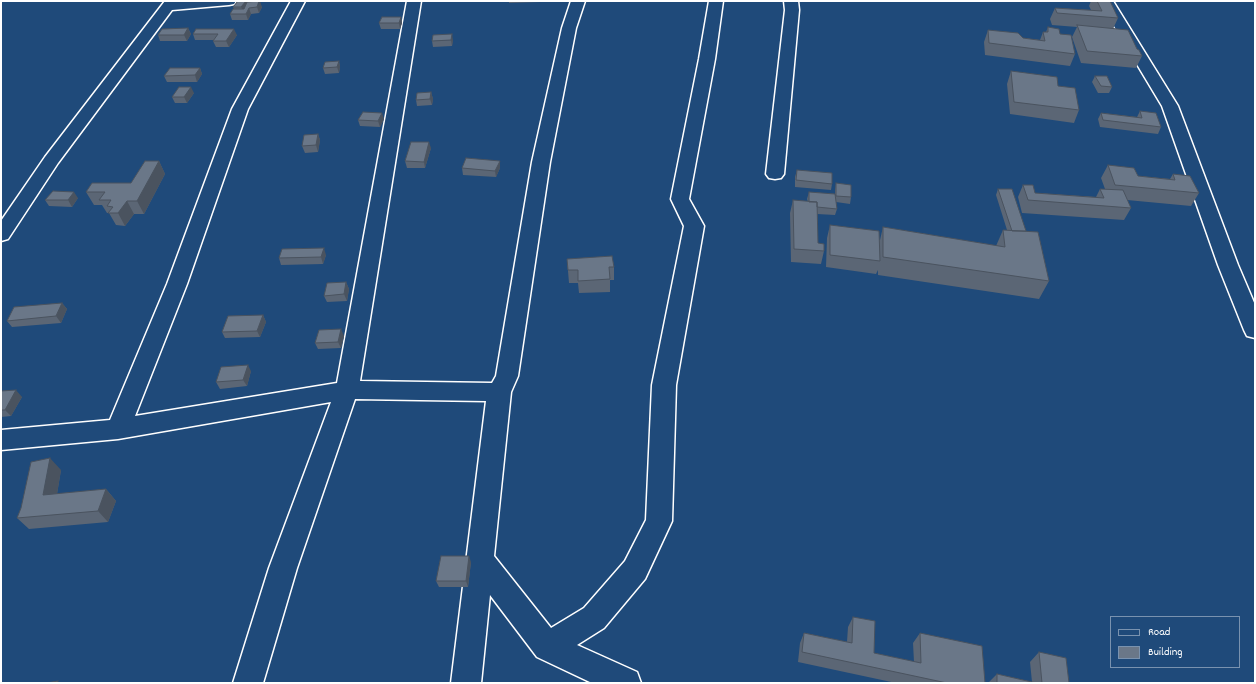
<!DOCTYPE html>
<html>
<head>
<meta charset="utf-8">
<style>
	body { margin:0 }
	#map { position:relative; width:1256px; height:684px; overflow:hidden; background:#1f4a7a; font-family:Dekko,sans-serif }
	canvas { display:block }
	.frame { position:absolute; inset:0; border:2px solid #fff; pointer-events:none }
	.legend { position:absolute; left:1110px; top:616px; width:130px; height:52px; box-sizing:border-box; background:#1f4a7a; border:1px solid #7992af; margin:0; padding:5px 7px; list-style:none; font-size:12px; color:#fff }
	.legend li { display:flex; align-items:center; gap:8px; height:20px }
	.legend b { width:20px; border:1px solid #7992af }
</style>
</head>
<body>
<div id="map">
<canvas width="1256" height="684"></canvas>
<div class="frame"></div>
<ul class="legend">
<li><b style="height:5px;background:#1f4a7a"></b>Road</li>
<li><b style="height:11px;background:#6a7788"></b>Building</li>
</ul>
</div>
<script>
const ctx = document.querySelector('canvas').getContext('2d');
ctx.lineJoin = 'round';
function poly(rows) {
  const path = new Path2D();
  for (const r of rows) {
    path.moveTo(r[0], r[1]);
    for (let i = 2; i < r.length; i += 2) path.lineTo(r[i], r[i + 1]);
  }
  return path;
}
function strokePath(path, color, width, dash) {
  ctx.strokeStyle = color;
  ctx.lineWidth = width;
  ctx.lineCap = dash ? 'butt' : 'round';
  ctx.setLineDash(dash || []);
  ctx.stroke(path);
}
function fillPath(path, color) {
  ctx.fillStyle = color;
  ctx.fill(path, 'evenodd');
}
const minor = poly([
	[165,1,236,1,234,4,229,5,172,10,58,163,8,239,1,241,1,221,45,157,165,1],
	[291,1,305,1,248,109,187,284,135,416,337,383,407,1,421,1,360,381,492,383,496,376,532,162,562,28,571,1,585,1,576,28,550,162,518,376,511,392,494,556,551,628,584,608,625,561,646,520,652,385,684,226,671,199,699,59,709,1,723,1,715,59,689,199,704,226,676,385,672,521,645,579,604,628,577,645,637,672,641,683,592,683,537,657,490,595,481,683,451,683,486,401,355,399,297,568,263,683,233,683,269,568,331,402,118,439,1,450,1,430,110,420,167,284,232,109,291,1],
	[784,1,798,1,799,10,784,174,781,178,775,179,769,178,766,174,785,10,784,1],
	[1099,1,1113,1,1178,106,1238,265,1255,305,1255,338,1247,336,1244,330,1218,265,1162,106,1099,1]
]);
const wall = poly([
	[238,1,252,1,262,7,259,13,251,14,248,20,232,20,230,14,234,9,233,7],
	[509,1,540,1,540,2,509,3],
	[1091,1,1110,1,1118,18,1113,29,1137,49,1142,56,1136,68,1081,63,1072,37,1077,27,1052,25,1050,19,1055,8,1091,10,1089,6],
	[401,17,402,23,400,29,381,29,379,23],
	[1048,27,1060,34,1075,54,1070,66,985,55,984,42,988,30,1023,38,1040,40,1043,32,1046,32],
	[188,28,191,34,187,41,160,41,158,35],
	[196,29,237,35,229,47,216,47,213,41,214,40,195,40,193,34],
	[453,40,452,46,433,47,432,41],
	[339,61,340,67,339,73,325,74,323,68],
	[200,68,202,74,197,82,167,82,164,76],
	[1011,71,1058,86,1079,110,1074,123,1010,114,1007,84],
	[1095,76,1112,87,1109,93,1098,93,1092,82],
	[431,92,433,99,432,105,417,106,416,100],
	[194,93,187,103,175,103,172,97],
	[1140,111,1161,127,1158,134,1100,127,1098,119,1101,113,1137,117],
	[384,119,380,127,360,126,358,120],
	[318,134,320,140,318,152,305,153,302,146],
	[431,148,425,168,407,168,405,161],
	[159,161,165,174,144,214,134,214,125,226,116,225,109,213,107,213,102,205,94,205,86,192,131,183],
	[500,161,500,168,496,177,463,175,462,168],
	[1108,165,1138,176,1170,179,1173,174,1199,193,1191,206,1127,200,1131,208,1124,220,1022,213,1018,197,1023,185,1035,193,1096,197,1100,189,1105,189,1101,178],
	[797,170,832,184,831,190,795,187,795,177],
	[836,183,851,197,850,204,836,202,837,209,835,215,817,214,818,243,824,251,821,264,791,262,790,213,793,200,808,202,807,199,809,192,835,194,835,190],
	[998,189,1026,231,1049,281,1039,299,878,275,878,270,876,274,826,267,827,238,830,225,880,240,883,227,996,246,1003,230,1007,230,996,195],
	[78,198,72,207,49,206,45,200],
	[326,255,323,264,281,265,279,258],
	[567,259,614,267,614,280,610,280,610,292,579,293,578,283,569,283],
	[346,282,349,289,347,301,327,302,324,296],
	[62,303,67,309,61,323,12,327,7,321],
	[263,315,266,322,260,337,225,338,222,332],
	[344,336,341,348,318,349,315,343],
	[251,371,247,386,220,389,216,382],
	[1,391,22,397,11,416,1,417],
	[61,470,57,494,106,489,116,501,108,522,29,529,17,518],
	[471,562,468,587,439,587,436,581],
	[853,617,874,653,914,662,913,643,920,633,985,683,896,683,798,662,800,643,804,633,847,642,848,627],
	[1039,652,1069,683,988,683,997,674,1032,682,1030,662]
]);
const shadedWall = poly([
	[246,1,252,1,244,13,241,7],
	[260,1,262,7,259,13,257,7],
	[249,8,251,14,248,20,246,14],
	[401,17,402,23,400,29,399,23],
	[188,28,191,34,187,41,184,35],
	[234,29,237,35,229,47,226,41],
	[452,34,453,40,452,46,451,40],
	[339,61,340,67,339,73,337,67],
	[200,68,202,74,197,82,195,75],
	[191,87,194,93,187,103,184,97],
	[431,92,433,99,432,105,430,99],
	[382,113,384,119,380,127,378,121],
	[318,134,320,140,318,152,316,145],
	[429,142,431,148,425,168,424,162],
	[159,161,165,174,144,214,137,201],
	[500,161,500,168,496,177,495,171],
	[74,192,78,198,72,207,68,200],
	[127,201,134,214,125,226,118,213],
	[324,248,326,255,323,264,321,257],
	[346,282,349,289,347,301,344,294],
	[62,303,67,309,61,323,56,316],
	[263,315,266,322,260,337,257,331],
	[341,329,344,336,341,348,338,342],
	[248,365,251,371,247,386,243,380],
	[16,390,22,397,11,416,5,410],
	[50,458,61,470,55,506,43,495],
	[106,489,116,501,108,522,98,511],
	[469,556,471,562,468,587,466,581]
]);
const building = poly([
	[238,1,246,1,241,7,233,7,238,1],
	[259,1,257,7,249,8,246,14,230,14,233,9,244,9,247,2,259,1],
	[1097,1,1110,1,1118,18,1057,13,1055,8,1102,11,1097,1],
	[382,17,401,17,399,23,379,23,382,17],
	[1077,25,1128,30,1137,49,1139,50,1142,56,1087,51,1077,25],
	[1048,27,1059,29,1060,34,1071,35,1075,54,989,43,988,30,1018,33,1023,38,1045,41,1043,32,1048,32,1048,27],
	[188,28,184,35,158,35,162,29,188,28],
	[196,29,234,29,226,41,213,41,218,34,193,34,196,29],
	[452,34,451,40,432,41,433,35,452,34],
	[339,61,337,67,323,68,325,62,339,61],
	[170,68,200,68,195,75,164,76,170,68],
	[1011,71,1057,77,1058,86,1075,88,1079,110,1014,102,1011,71],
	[1095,76,1107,76,1112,87,1101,86,1095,76],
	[179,87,191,87,184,97,172,97,179,87],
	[431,92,430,99,416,100,417,93,431,92],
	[1140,111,1156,113,1161,127,1103,120,1101,113,1142,118,1140,111],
	[363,112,382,113,378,121,358,120,363,112],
	[318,134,316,145,302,146,304,135,318,134],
	[411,142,429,142,424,162,405,161,411,142],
	[466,158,500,161,495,171,462,168,466,158],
	[145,161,159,161,137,201,127,201,118,213,108,213,113,207,107,206,111,200,99,200,105,192,86,192,92,183,131,183,145,161],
	[1108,165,1134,168,1138,176,1175,180,1173,174,1190,176,1199,193,1115,185,1108,165],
	[797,170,832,173,832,184,796,180,797,170],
	[836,183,851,185,851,197,836,196,836,183],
	[1023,185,1033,185,1035,193,1104,198,1100,189,1123,190,1131,208,1028,200,1023,185],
	[998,189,1012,189,1026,231,1012,231,998,189],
	[53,191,74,192,68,200,45,200,53,191],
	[809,192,835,194,837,209,817,207,817,202,809,202,809,192],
	[793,200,817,202,818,243,824,244,824,251,794,249,793,200],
	[830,225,879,231,880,261,830,255,830,225],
	[883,227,1005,247,1003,230,1038,232,1049,281,883,257,883,227],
	[324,248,321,257,279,258,282,249,324,248],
	[612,256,614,267,609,267,610,279,578,281,578,270,568,270,567,259,612,256],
	[346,282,344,294,324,296,327,283,346,282],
	[62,303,56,316,7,321,14,307,62,303],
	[263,315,257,331,222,332,228,316,263,315],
	[341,329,338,342,315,343,319,330,341,329],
	[248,365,243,380,216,382,221,367,248,365],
	[16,390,5,410,1,410,1,391,16,390],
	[50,458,43,495,106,489,98,511,17,518,21,508,31,462,50,458],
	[441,556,469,556,466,581,436,581,441,556],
	[853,617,875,621,874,653,921,663,920,633,982,646,985,683,947,683,802,652,804,633,852,643,853,617],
	[1039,652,1066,658,1069,683,1042,683,1039,652],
	[997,674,1036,683,997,683,997,674],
	[58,681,57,683,46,683,58,681]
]);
strokePath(minor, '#fff', 3);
fillPath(minor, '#1f4a7a');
fillPath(wall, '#5b6675');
fillPath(shadedWall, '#4a535f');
fillPath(building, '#6a7788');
strokePath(building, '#4a535f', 1);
</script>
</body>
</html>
